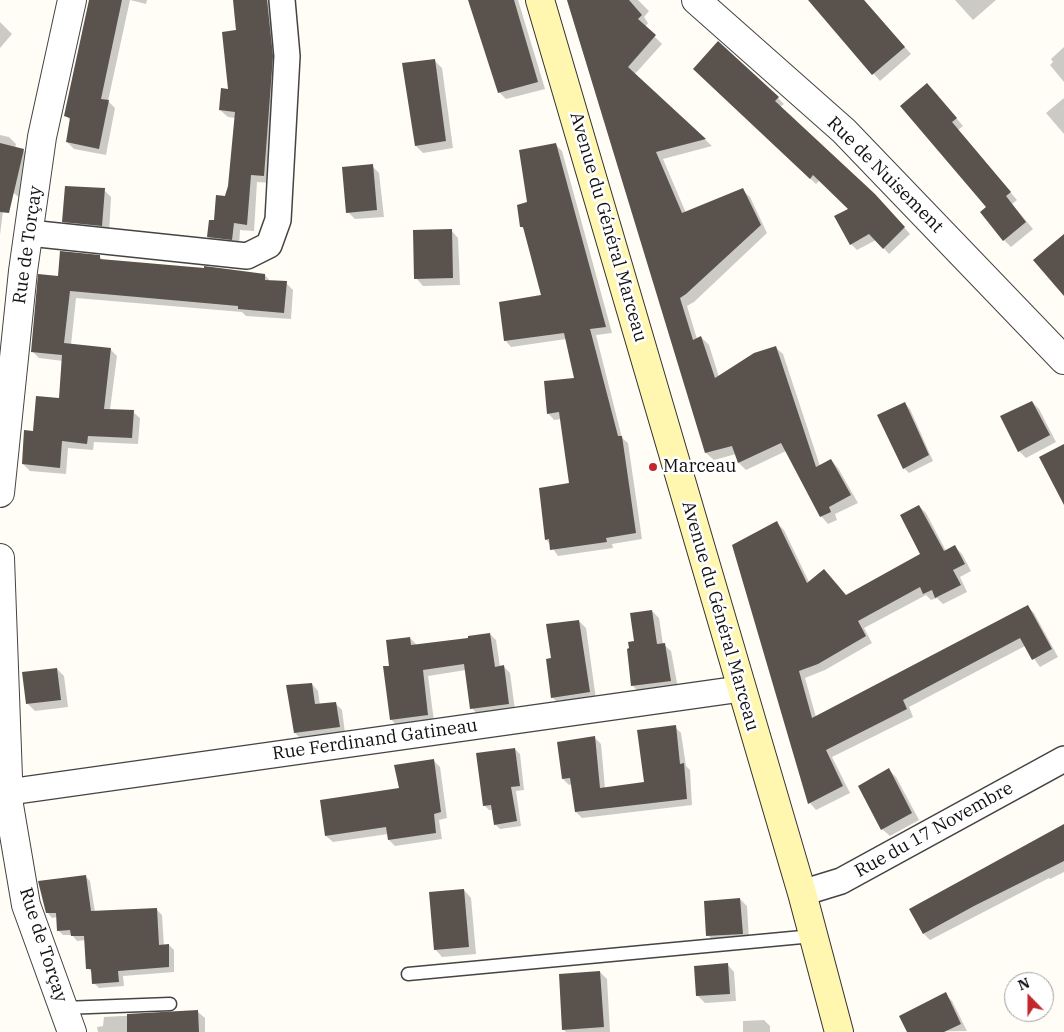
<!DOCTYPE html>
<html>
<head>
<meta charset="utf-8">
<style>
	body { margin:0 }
	#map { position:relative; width:1064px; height:1032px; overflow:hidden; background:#fffdf5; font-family:"IBM Plex Serif",serif }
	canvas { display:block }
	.north { position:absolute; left:1004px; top:972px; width:50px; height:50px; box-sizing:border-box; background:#fff; border:1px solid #a0a0a0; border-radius:50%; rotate:338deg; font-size:14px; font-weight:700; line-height:20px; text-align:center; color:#111 }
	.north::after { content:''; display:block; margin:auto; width:18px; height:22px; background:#c4262e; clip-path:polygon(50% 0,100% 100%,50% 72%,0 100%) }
</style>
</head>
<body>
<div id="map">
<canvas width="1064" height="1032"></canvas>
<div class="north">N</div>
</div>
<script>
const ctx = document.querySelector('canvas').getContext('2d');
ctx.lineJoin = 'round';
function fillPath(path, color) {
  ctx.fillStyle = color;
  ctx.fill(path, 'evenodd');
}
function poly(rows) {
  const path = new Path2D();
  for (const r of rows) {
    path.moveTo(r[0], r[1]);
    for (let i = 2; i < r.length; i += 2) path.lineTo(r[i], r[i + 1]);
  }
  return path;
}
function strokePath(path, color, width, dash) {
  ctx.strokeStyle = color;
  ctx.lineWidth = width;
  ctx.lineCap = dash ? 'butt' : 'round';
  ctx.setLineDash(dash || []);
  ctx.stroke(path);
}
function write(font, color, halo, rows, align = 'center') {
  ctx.font = font + ' "IBM Plex Serif",serif';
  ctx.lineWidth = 5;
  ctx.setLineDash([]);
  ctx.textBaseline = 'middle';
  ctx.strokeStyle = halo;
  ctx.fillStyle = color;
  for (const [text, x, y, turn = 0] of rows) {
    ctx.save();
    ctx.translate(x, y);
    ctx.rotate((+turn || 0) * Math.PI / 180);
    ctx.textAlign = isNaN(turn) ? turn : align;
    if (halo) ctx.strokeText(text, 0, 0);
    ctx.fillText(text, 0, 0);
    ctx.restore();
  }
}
const shadow = poly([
	[91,0,147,0,146,4,130,0,108,101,115,108,106,155,74,149,67,142,71,121,66,116],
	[234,0,273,0,279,64,270,183,257,182,254,231,240,230,239,246,216,244,208,237,229,186,235,118,228,117,220,110,229,91,237,30],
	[470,0,518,0,545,89,506,99,499,92],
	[567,0,638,0,649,11,644,17,648,23,645,27,662,44,634,75,712,146,663,159,686,213,742,190,750,197,767,233,694,302,687,306,697,339,701,337,709,345,719,377,775,347,783,354,820,466,831,460,838,468,858,503,835,514,837,520,828,524,821,516,786,451,746,470,739,463,736,454,714,460,706,453],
	[809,0,864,0,911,54,880,81],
	[955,0,996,0,973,20],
	[0,22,12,34,0,48],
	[1064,47,1064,82,1050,65,1053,62,1051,59],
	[435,61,442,68,453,148,423,153,416,146,404,64],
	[700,75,778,98,784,104,780,107,881,202,910,234,889,254,876,240,857,250,851,244,850,209,820,180,816,184],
	[934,92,963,126,958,130,1017,200,1012,204,1033,229,1011,247,1004,240],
	[1064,98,1064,134,1046,113],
	[0,135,9,137,16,144,15,148,23,150,30,156,20,198,6,187,0,235],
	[555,144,562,151,612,333,596,335,622,438,628,443,642,539,612,544,613,548,558,556,546,539,571,484,562,419,554,420,548,413,575,379,566,339,511,347,505,340,543,296,525,230,522,227,528,203],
	[372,166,379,173,384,217,355,219,348,212],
	[104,190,111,197,109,233,71,229,64,222],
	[451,230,458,238,460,285,423,286,416,278],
	[99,256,104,261,265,275,271,282,286,283,293,290,291,319,246,316,242,312,76,298,71,345,110,349,117,356,110,410,133,412,140,418,138,444,94,442,93,450,68,448,66,474,30,471,23,464,34,433,60,399,63,361,39,358,32,351,59,278],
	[1032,402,1039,409,1056,442,1026,458,1019,451],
	[905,404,910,409,933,461,909,473,904,468],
	[919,506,926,513,946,551,955,547,962,554,971,571,960,577,967,592,943,604,937,598,931,600,926,595,864,628,872,643,825,670,805,678,816,717,1027,606,1034,613,1058,657,1040,667,1025,646,909,707,913,717,832,757,850,793,816,810,810,803,733,545,777,523,784,530,809,582,847,596,921,555],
	[652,611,659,618,663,644,671,651,678,688,640,693,633,686,628,650,635,642],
	[579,621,586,628,596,699,559,704,552,697,552,660],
	[490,634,496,640,500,667,504,667,510,673,515,710,478,715,472,708,466,670,428,676,434,721,397,726,391,719,390,667,410,638,417,645,470,640],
	[57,669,64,676,68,707,35,711,28,704],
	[312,684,318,691,320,705,336,704,342,710,345,733,301,739,295,733],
	[675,727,681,733,686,766,690,770,692,805,582,818,576,812,572,784,569,785,563,779,595,738,601,744,605,788,646,783],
	[515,749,520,754,524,790,516,791,521,826,500,829,495,824,493,810,489,810,484,805],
	[433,760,440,767,447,818,439,820,442,839,395,846,389,840,388,834,333,842,326,836,400,789],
	[889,770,896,777,919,820,890,836,882,829],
	[1064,826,1064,872,1050,879,1049,878,930,940,924,934],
	[85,876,90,881,95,912,157,910,162,915,164,946,169,945,174,950,174,972,123,976,124,986,99,988,94,983,93,974,88,968,86,940,77,941,72,935,63,935,58,930,58,917,52,918,47,912],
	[464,890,471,898,476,954,442,957,435,949],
	[740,899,747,906,749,940,715,943,708,935],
	[727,964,734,972,736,1001,705,1003,697,995],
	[600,972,607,979,610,1032,566,1032,563,1029],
	[945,994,952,1001,967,1031,908,1032],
	[198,1012,205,1018,205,1032,98,1032,97,1027,103,1026,104,1017],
	[764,1020,770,1026,770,1032,743,1032,743,1021]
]);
const building = poly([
	[89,0,122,0,101,99,109,100,99,149,66,142,70,118,64,116],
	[233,0,267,0,273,56,264,176,251,175,247,225,234,223,232,240,207,237,209,220,214,220,216,195,225,196,228,186,235,112,219,110,221,88,228,89,222,32,236,30],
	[468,0,514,0,538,82,498,93],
	[567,0,629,0,642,15,638,19,656,35,628,67,706,139,656,152,682,213,743,188,761,225,686,294,680,298,693,340,701,336,715,378,754,353,776,346,816,467,831,459,851,495,829,507,831,512,820,517,781,443,738,463,732,446,705,453],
	[808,0,864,0,905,47,872,75],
	[718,41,779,97,775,101,875,194,905,227,883,249,869,234,850,245,834,216,848,209,813,175,810,179,693,69],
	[435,59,446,141,415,146,402,63],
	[927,83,957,118,952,122,1011,192,1006,196,1026,222,1003,241,980,212,986,207,900,106],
	[0,143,24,149,9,213,0,212],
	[556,143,606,327,590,329,618,436,622,436,636,533,606,538,607,542,550,550,549,539,545,540,539,488,569,483,559,412,547,414,544,381,574,378,564,333,504,341,499,302,541,295,523,227,520,227,517,205,527,202,519,150],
	[373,164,377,210,346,213,342,167],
	[65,186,105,188,102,226,62,222],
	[452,229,453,278,414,279,413,230],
	[1064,234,1064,296,1033,260],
	[60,251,100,255,100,259,204,268,204,266,265,274,265,280,287,281,284,313,238,309,238,306,70,291,64,343,111,348,104,409,134,410,132,438,88,436,87,444,62,441,60,468,22,464,24,430,33,431,36,396,59,398,62,355,31,352,38,274,58,276],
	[1032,401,1050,435,1018,452,1000,416],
	[905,402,929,455,903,469,877,415],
	[1064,444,1064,505,1039,457],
	[919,505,944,551,955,545,965,564,953,570,961,585,935,598,932,590,923,594,920,587,858,621,866,636,818,664,799,671,812,718,1028,605,1052,649,1032,660,1020,638,903,700,907,709,826,750,843,786,808,804,732,545,777,521,807,583,824,569,846,595,920,554,900,515],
	[652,610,657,644,665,643,671,681,631,686,627,649,629,648,628,642,634,641,630,613],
	[579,620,590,692,551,698,546,659,551,658,546,624],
	[490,633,495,667,504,665,509,704,470,709,464,664,423,670,428,715,390,720,383,666,389,666,386,640,410,637,411,645,468,638,468,636],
	[57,668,61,700,26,704,22,672],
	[312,683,315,704,336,702,340,727,294,733,286,685],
	[676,725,680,764,684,763,687,799,575,812,570,778,562,779,557,742,595,736,600,788,644,782,637,730],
	[515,748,520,786,511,787,517,821,494,825,491,805,483,806,476,753],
	[434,759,441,812,434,814,436,833,388,840,386,827,325,836,320,800,399,788,394,765],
	[889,768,912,813,881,830,858,786],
	[1064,824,1064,861,974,906,923,934,909,909],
	[86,875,91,911,157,908,159,945,169,944,169,967,118,971,119,982,92,984,91,969,86,969,84,936,71,936,70,930,57,931,56,913,46,913,38,881],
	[464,889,469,947,434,950,429,892],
	[740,898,743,934,706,936,704,901],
	[728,963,730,994,696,996,694,966],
	[600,971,604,1027,562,1030,559,974],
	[946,992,961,1024,944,1032,907,1032,899,1016],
	[198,1010,199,1032,127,1032,127,1014]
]);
const service = poly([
	[408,974,813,936],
	[63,1008,170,1004]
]);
const minor = poly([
	[29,233,247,256,269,245,278,220,287,56,282,0],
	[9,792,740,689],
	[802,893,841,881,1064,759]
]);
const tertiary = poly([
	[696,0,844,131,1064,360],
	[0,493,23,271,42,137,72,0],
	[0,558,9,805,26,905,72,1032]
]);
const secondary = poly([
	[540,0,802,893,839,1032]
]);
const markers = [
	[653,467,5,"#c4262e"]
];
const streetNames = [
	["Rue de Nuisement",885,175,45],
	["Avenue du Général Marceau",608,227,74],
	["Rue de Torçay",28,245,-82],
	["Avenue du Général Marceau",720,616,74],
	["Rue Ferdinand Gatineau",375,740,-8],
	["Rue du 17 Novembre",934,830,-29],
	["Rue de Torçay",43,945,72]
];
const poiNames = [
	["Marceau",663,467]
];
fillPath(shadow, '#0003');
fillPath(building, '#5a524d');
strokePath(service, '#444', 15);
strokePath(minor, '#444', 28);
strokePath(tertiary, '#444', 30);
strokePath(secondary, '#333', 30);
strokePath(service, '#fff', 12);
strokePath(minor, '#fff', 25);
strokePath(tertiary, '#fff', 28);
strokePath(secondary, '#fff6b0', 28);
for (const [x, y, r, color] of markers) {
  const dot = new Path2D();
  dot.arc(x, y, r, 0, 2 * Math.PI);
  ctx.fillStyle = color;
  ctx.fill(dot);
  strokePath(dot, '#fff', 2);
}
write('18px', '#111', '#fff', streetNames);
write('18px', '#111', '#fff', poiNames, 'left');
</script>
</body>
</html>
